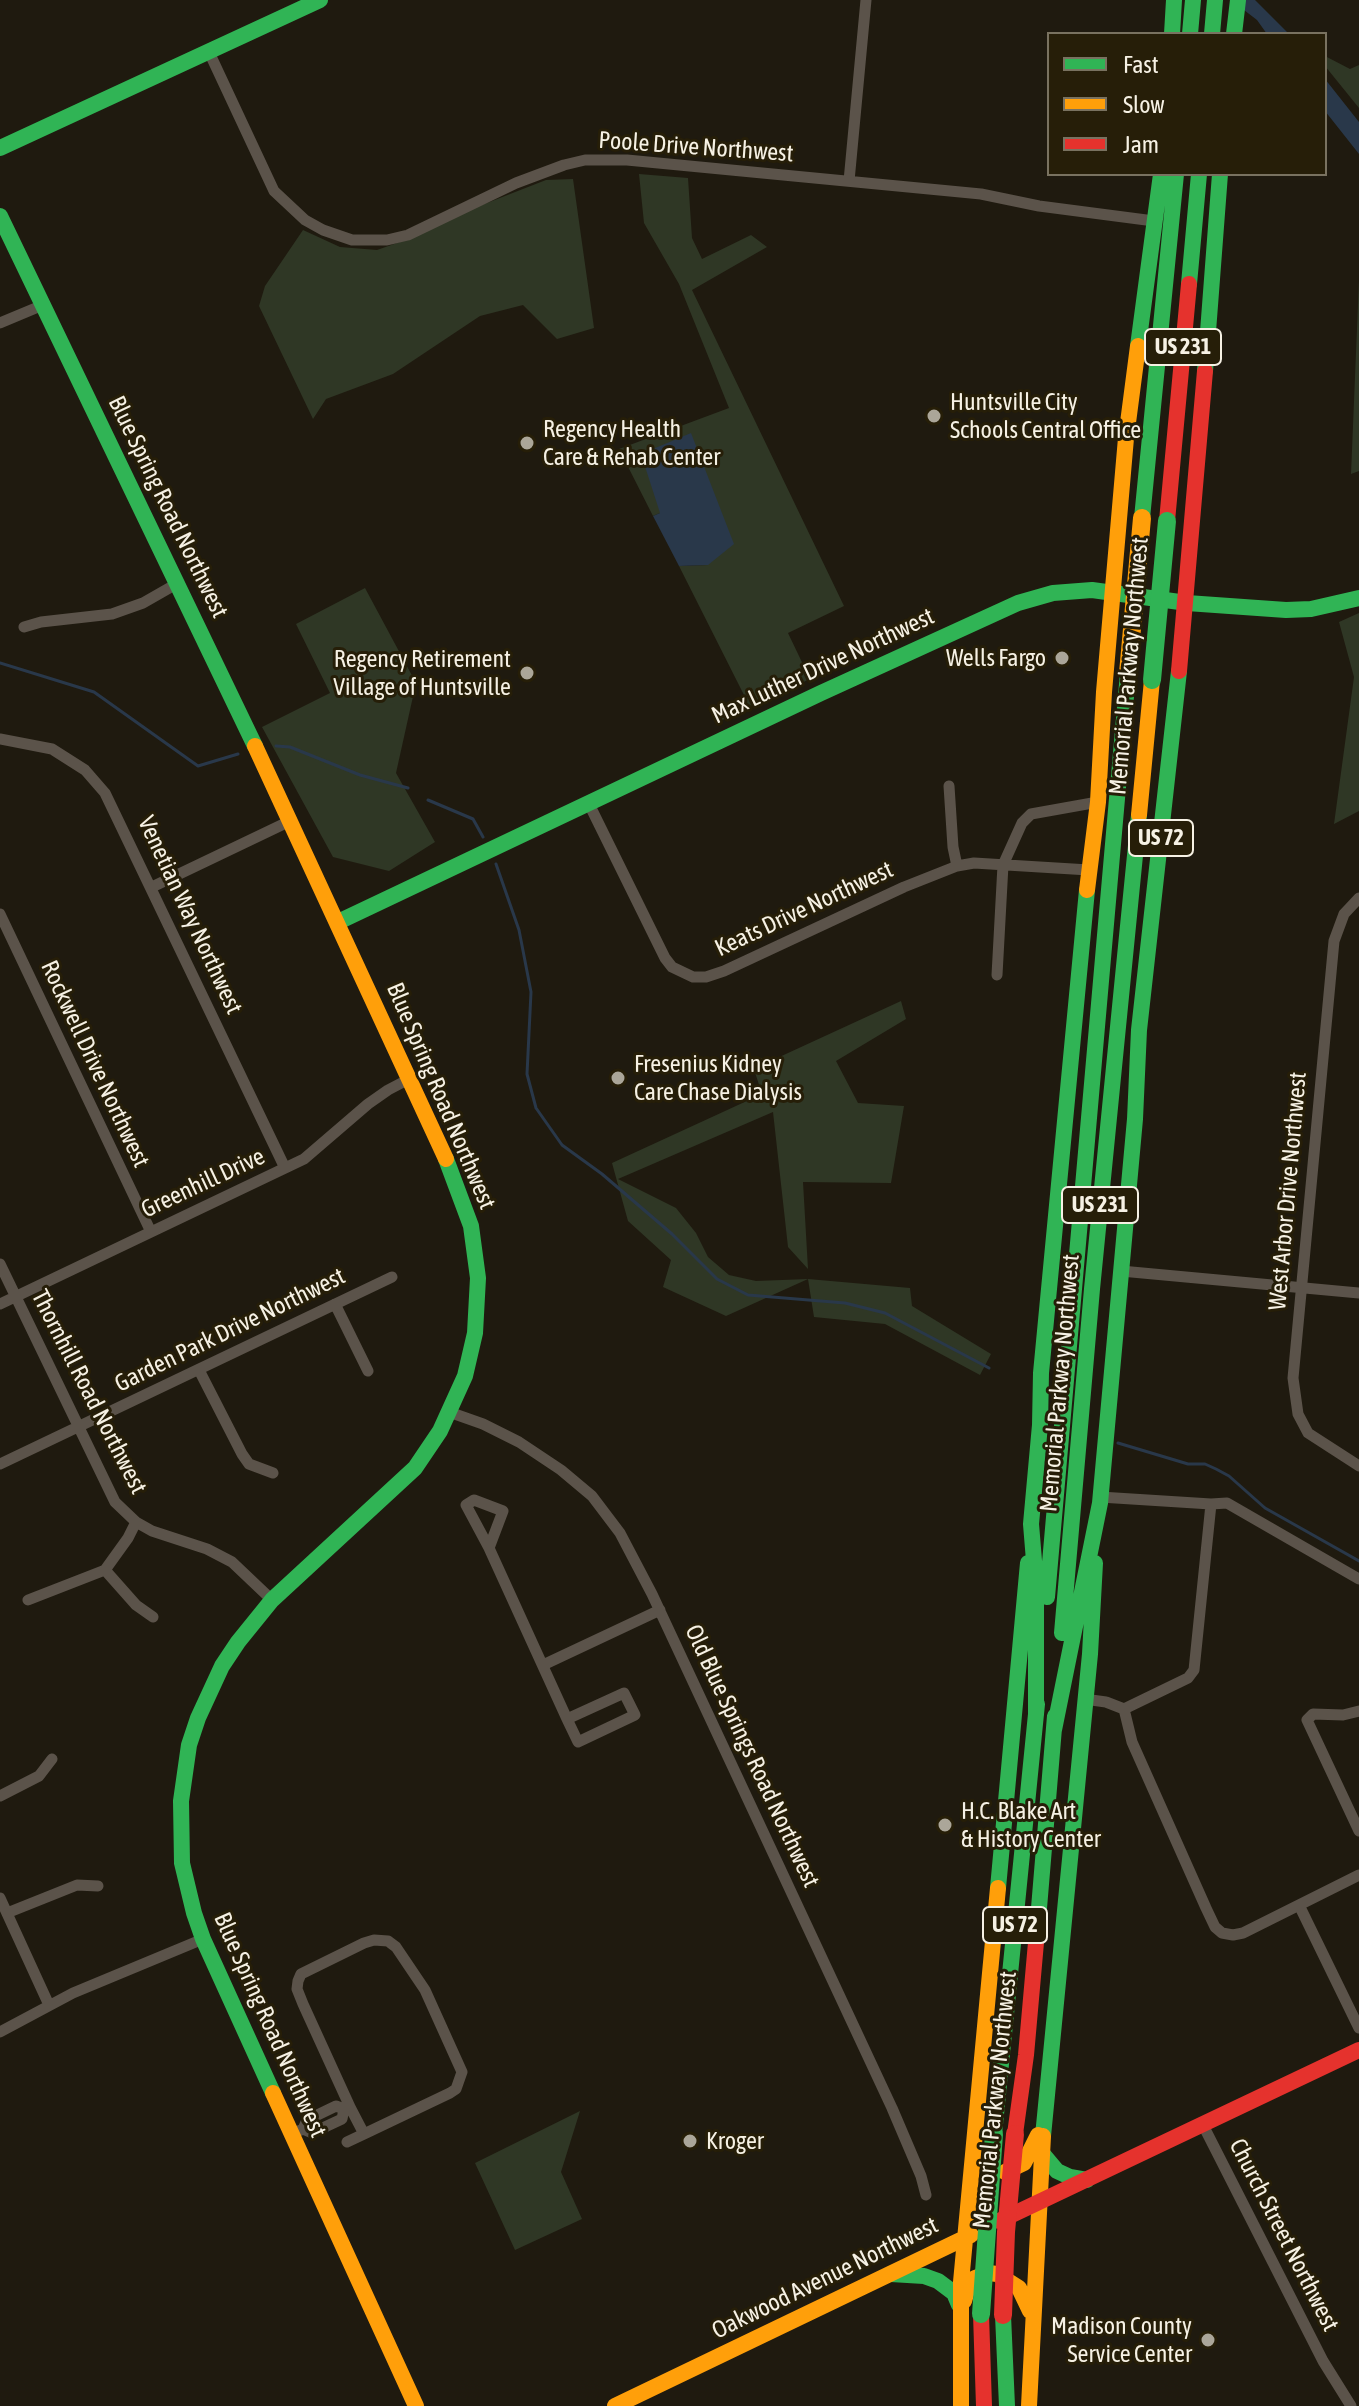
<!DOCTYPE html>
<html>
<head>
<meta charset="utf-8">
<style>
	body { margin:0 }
	#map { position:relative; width:1359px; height:2406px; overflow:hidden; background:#1f1a0f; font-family:"Asap Condensed",sans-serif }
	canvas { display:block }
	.legend { position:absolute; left:1047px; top:32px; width:280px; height:144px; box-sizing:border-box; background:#261e08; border:2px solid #797260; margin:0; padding:10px 14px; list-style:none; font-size:24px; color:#f6f1e4 }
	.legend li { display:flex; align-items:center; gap:16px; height:40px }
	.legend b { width:40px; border:2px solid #797260 }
</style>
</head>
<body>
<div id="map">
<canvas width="1359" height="2406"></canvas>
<ul class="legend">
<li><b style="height:10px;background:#30b455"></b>Fast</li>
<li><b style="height:10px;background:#ff9f0a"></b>Slow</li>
<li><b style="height:10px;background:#e5322d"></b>Jam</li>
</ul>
</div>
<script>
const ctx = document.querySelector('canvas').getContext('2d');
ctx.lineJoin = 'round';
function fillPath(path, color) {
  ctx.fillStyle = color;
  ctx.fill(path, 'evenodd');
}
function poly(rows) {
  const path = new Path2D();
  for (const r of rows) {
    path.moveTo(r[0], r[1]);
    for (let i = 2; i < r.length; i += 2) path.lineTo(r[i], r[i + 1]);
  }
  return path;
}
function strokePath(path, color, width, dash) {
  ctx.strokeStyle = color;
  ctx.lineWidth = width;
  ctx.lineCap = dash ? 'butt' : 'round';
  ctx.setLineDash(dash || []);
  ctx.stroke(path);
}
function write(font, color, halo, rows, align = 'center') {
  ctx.font = font + ' "Asap Condensed",sans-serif';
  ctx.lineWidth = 6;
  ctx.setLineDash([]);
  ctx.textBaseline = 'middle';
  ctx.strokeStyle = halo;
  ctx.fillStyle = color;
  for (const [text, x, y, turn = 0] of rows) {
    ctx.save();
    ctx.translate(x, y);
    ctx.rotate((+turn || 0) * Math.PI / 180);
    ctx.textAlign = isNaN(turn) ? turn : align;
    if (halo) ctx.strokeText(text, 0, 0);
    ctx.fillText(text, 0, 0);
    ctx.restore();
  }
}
const green = poly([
	[1325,56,1350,69,1359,65,1359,108,1325,66],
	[639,174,688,178,692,238,702,259,751,235,767,247,692,290,844,606,788,633,810,679,720,721,716,711,745,697,679,566,708,565,660,513,653,516,619,449,729,408,679,284,644,223],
	[573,179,594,328,557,339,523,305,480,316,393,374,326,399,313,419,259,306,265,286,303,230,340,247,377,250,414,237,469,210,546,180],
	[1359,280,1359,471,1351,474],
	[365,588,416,683,396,773,435,842,389,871,333,857,262,727,330,693,296,624],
	[1359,613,1359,811,1334,824,1354,677,1339,622],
	[901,1001,906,1019,836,1061,858,1103,904,1106,891,1183,803,1182,808,1269,788,1247,773,1112,618,1179,676,1208,696,1233,708,1257,729,1275,756,1281,808,1279,910,1288,912,1306,991,1354,980,1375,885,1324,814,1317,808,1279,726,1316,663,1287,671,1260,628,1221,612,1163,762,1094,750,1057,775,1059],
	[580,2111,561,2172,582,2219,515,2250,475,2163]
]);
const water = poly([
	[1231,0,1255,0,1289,34,1267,34,1257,20],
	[1325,79,1359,122,1359,154,1325,111],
	[691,433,734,544,708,565,679,566,653,516,660,513,641,454]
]);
const stream = poly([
	[0,663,94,692,198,766,238,754],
	[276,746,290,747,360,775,408,788],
	[428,800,473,819,483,837],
	[496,864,519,930,531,992,527,1074,536,1108,562,1145,602,1174,672,1234,717,1279,748,1295,845,1303,885,1313,989,1368],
	[1118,1443,1188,1464,1205,1464,1216,1469,1229,1476,1265,1508,1359,1561]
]);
const street = poly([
	[209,52,274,191,305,220,323,230,352,240,387,240,408,235,516,183,564,165,585,160,627,160,981,194,1039,206,1154,221],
	[849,181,866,0],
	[0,323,43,305],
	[24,627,41,622,112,614,143,603,178,583],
	[0,739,52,749,85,770,105,793,285,1168],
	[949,786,953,847,957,866],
	[589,804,665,958,672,967,693,977,706,977,724,971,904,887,957,866,974,863,1089,870],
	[152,887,290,821],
	[1359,898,1344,914,1334,941,1293,1378,1298,1414,1308,1433,1359,1466],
	[0,914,151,1232],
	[997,975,1003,865,1022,823,1031,814,1098,802],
	[0,1264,115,1502,136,1522,152,1531,207,1549,232,1562,272,1600],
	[1121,1271,1359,1293],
	[0,1304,304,1159,368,1104,388,1090,409,1079],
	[335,1304,368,1371],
	[199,1370,242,1454,249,1464,273,1473],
	[449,1412,483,1424,519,1442,561,1470,592,1496,620,1533,652,1594,892,2108,921,2176,926,2195],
	[0,1464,392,1277],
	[1100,1497,1211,1504,1227,1503,1359,1579],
	[489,1548,503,1511,474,1500,466,1505,489,1548,567,1719,578,1742,635,1715,624,1693,567,1719],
	[105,1570,136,1605,153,1617],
	[28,1600,105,1570,128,1538,136,1522],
	[543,1665,660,1610],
	[1084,1699,1106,1702,1124,1709],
	[1124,1709,1132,1742,1206,1908,1215,1927,1222,1933,1233,1935,1243,1933,1359,1875],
	[1124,1709,1188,1678,1194,1670,1211,1504],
	[1359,1711,1343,1715,1313,1714,1307,1720,1359,1831],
	[0,1796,39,1776,52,1759],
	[0,1898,49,2005],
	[1299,1905,1359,2028],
	[7,1913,77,1885,98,1886],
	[0,2032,73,1993,203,1939],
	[344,2109,350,2107,303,2004,297,1989,298,1981,301,1974,364,1943,374,1940,388,1941,396,1947,425,1990,462,2072,456,2089,450,2093,364,2134,350,2107],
	[1203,2125,1323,2361,1351,2406],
	[292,2134,303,2129,307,2120,336,2106,344,2109,342,2119,312,2133,303,2129],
	[347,2142,364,2134]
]);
const fast = poly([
	[1172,34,1174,0],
	[1190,34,1193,0],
	[1212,34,1215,0],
	[1234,34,1238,0],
	[0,148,320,0],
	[0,216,255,746],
	[1189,284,1199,174],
	[1138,346,1161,174],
	[1205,371,1220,174],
	[1142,518,1176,174],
	[338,922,821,693,1018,603,1053,593,1092,590,1187,603,1286,610,1311,609,1359,598],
	[1047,1597,1128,673],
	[1062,1633,1092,1289,1139,815],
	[1036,1715,1036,1585,1031,1524,1040,1425,1041,1373,1087,890],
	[1054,1730,1100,1503,1135,1119,1139,1030,1179,671],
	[998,1888,1028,1563],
	[1038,1920,1055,1716],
	[273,2093,203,1939,194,1913,182,1863,181,1801,189,1745,198,1718,222,1666,238,1642,272,1600,415,1468,440,1431,465,1376,475,1333,478,1278,471,1226,446,1159],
	[994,2134,1037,1704],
	[1043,2136,1090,1654,1095,1563],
	[1041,2152,1057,2171,1070,2177,1087,2180],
	[891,2274,924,2276,938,2281,954,2293,959,2305],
	[1003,2315,1007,2406]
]);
const slow = poly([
	[255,746,446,1159],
	[1139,815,1152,680],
	[1087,890,1098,802,1104,692,1126,438,1138,346],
	[273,2093,416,2406],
	[1005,2172,1024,2163,1038,2135],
	[964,2301,968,2287,975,2278,989,2273,997,2274,1019,2288,1030,2311],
	[615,2406,971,2235],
	[961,2406,961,2282,998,1888],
	[1029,2406,1043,2136]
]);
const jam = poly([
	[1167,521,1189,284],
	[1179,671,1205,371],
	[1015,2134,1026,2055,1038,1920],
	[999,2221,1359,2050],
	[981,2314,984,2406]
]);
const fastBridge = poly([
	[1152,680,1167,521],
	[981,2314,994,2134]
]);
const slowBridge = poly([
	[1128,673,1142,518]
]);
const jamBridge = poly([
	[1003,2315,1006,2232,1015,2134]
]);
const markers = [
	[934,416,8,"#aba699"],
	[527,443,8,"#aba699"],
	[1062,658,8,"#aba699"],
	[527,673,8,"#aba699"],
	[618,1078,8,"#aba699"],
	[945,1825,8,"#aba699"],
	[690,2141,8,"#aba699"],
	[1208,2340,8,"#aba699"]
];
const shields = [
	[1183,347,76],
	[1161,838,64],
	[1100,1205,76],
	[1015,1925,64]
];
const shieldNames = [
	["US 231",1183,347],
	["US 72",1161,838],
	["US 231",1100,1205],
	["US 72",1015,1925]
];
const streetNames = [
	["Poole Drive Northwest",696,147,4],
	["Blue Spring Road Northwest",168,507,64],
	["Max Luther Drive Northwest",823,666,-25],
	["Memorial Parkway Northwest",1129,666,-85],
	["Keats Drive Northwest",804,909,-25],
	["Venetian Way Northwest",190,915,65],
	["Rockwell Drive Northwest",95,1064,65],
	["Blue Spring Road Northwest",441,1096,67],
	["Greenhill Drive",203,1183,-25],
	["West Arbor Drive Northwest",1288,1191,-85],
	["Garden Park Drive Northwest",230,1330,-26],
	["Memorial Parkway Northwest",1060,1383,-85],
	["Thornhill Road Northwest",89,1392,63],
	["Old Blue Springs Road Northwest",752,1756,65],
	["Blue Spring Road Northwest",270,2025,66],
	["Memorial Parkway Northwest",995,2100,-84],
	["Church Street Northwest",1284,2235,63],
	["Oakwood Avenue Northwest",825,2278,-26]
];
const poiNames = [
	["Huntsville City",950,402],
	["Schools Central Office",950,430],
	["Regency Health",543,429],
	["Care & Rehab Center",543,457],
	["Wells Fargo",1046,658,"right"],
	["Regency Retirement",511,659,"right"],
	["Village of Huntsville",511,687,"right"],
	["Fresenius Kidney",634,1064],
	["Care Chase Dialysis",634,1092],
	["H.C. Blake Art",961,1811],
	["& History Center",961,1839],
	["Kroger",706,2141],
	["Madison County",1192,2326,"right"],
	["Service Center",1192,2354,"right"]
];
fillPath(green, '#2f3725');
fillPath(water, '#29384a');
strokePath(stream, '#29384a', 3);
strokePath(street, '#5b534a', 11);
strokePath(fast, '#30b455', 16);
strokePath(slow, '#ff9f0a', 16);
strokePath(jam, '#e5322d', 16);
strokePath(fastBridge, '#30b455', 18);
strokePath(slowBridge, '#ff9f0a', 18);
strokePath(jamBridge, '#e5322d', 18);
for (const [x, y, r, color] of markers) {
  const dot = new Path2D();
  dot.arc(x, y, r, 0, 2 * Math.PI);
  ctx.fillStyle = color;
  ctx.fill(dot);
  strokePath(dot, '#261e08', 3);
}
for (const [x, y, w] of shields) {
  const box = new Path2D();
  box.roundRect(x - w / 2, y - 18, w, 36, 6);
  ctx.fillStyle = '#261e08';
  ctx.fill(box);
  strokePath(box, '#f6f1e4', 2);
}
write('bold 22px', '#f6f1e4', null, shieldNames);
write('24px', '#f6f1e4', '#261e08', streetNames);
write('24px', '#f6f1e4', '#261e08', poiNames, 'left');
</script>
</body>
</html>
